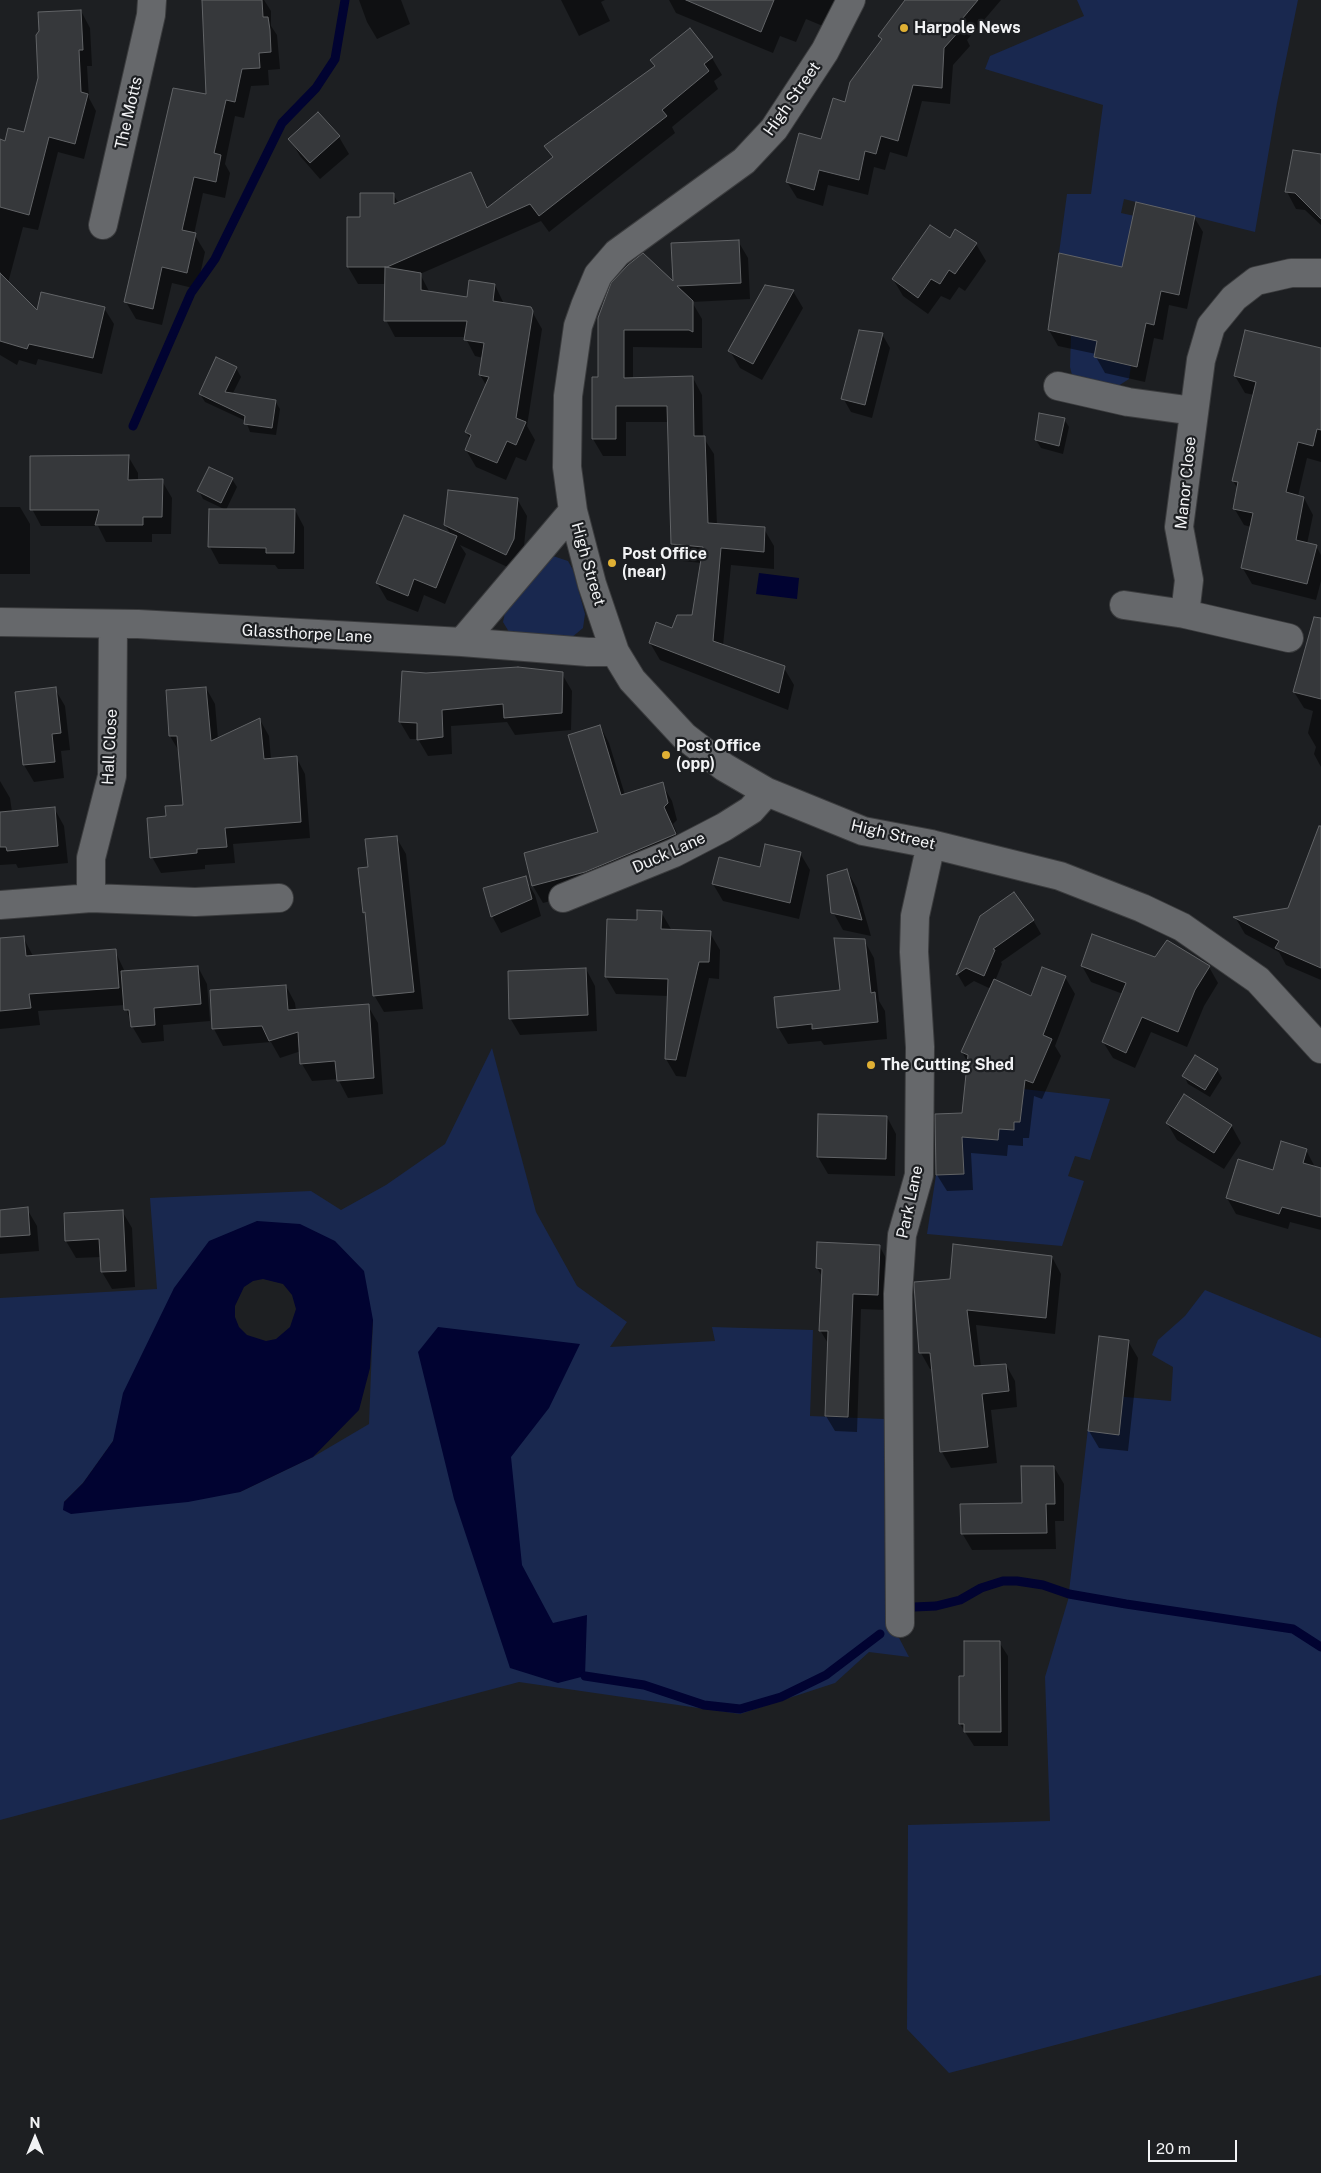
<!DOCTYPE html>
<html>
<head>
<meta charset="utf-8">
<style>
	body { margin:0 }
	#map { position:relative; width:1321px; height:2173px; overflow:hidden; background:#1d1f22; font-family:"Public Sans",sans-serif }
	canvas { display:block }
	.north { position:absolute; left:10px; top:2113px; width:50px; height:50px; -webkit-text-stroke:4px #1d1f22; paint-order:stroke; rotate:0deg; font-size:14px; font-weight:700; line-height:20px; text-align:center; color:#f2f3f5 }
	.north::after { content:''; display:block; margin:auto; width:18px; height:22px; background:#f2f3f5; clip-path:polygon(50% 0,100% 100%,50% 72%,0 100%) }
	.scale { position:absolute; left:1148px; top:2140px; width:89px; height:22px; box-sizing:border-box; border:2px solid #f2f3f5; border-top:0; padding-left:6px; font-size:15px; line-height:18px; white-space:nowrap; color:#f2f3f5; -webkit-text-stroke:4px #1d1f22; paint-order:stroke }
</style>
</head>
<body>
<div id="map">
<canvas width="1321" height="2173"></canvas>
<div class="north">N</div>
<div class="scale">20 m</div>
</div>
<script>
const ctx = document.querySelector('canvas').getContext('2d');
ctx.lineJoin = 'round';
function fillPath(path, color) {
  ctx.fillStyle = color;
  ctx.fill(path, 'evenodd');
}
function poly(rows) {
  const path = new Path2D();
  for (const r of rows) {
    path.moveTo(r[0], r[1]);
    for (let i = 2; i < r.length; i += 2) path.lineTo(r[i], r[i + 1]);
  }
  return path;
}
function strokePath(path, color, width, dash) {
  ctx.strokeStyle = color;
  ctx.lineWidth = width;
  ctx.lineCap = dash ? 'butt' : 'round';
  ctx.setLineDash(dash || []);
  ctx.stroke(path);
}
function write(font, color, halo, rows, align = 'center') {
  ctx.font = font + ' "Public Sans",sans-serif';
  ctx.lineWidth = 4.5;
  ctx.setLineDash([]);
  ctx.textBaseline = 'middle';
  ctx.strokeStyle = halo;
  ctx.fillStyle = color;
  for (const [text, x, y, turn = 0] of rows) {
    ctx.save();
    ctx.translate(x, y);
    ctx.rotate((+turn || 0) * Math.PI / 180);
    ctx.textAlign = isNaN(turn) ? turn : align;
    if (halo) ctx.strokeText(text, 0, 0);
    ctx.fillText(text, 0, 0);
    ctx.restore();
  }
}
const green = poly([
	[1077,0,1298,0,1277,103,1255,232,1124,199,1121,213,1144,218,1131,226,1128,239,1133,241,1103,313,1094,357,1131,366,1129,379,1115,388,1072,375,1070,367,1071,335,1055,283,1057,267,1105,278,1107,264,1059,253,1067,194,1091,194,1103,105,985,69,990,56,1084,16],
	[553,556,568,561,573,570,585,614,583,628,571,638,509,632,503,622,506,608],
	[492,1048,536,1212,577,1286,627,1322,610,1347,715,1341,712,1327,813,1330,810,1416,884,1419,885,1611,909,1657,869,1652,835,1683,740,1714,519,1682,0,1820,0,1298,157,1289,150,1198,311,1191,341,1210,386,1185,445,1144],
	[257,1221,373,1320,369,1424,313,1457,240,1492,64,1502,83,1483,113,1441],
	[1024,1089,1110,1099,1090,1160,1075,1156,1068,1176,1084,1181,1062,1246,927,1234,936,1175,964,1174,962,1137,998,1140,999,1129,1014,1129,1014,1122,1020,1122],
	[1205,1290,1321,1338,1321,1975,949,2073,907,2029,908,1825,1050,1821,1045,1677,1068,1600,1092,1394,1171,1401,1173,1367,1152,1355,1158,1340,1185,1316]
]);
const water = poly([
	[759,573,799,578,797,599,756,594],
	[257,1221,300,1224,335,1241,364,1271,373,1320,370,1368,359,1410,313,1457,240,1492,188,1502,137,1507,71,1514,63,1510,64,1502,83,1483,113,1441,123,1393,174,1288,209,1241],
	[263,1279,283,1284,292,1295,296,1309,290,1327,276,1339,266,1341,247,1335,239,1327,235,1317,235,1306,244,1287,253,1281],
	[438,1327,580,1344,549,1408,511,1457,522,1565,553,1623,587,1615,585,1676,558,1683,510,1668,454,1499,418,1352]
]);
const shadow = poly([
	[203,0,264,0,271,11,271,26,277,35,280,69,268,70,269,85,251,86,244,118,235,116,225,164,230,173,225,198,203,193,194,234,205,252,197,289,172,283,162,325,136,319,126,302,207,96],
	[359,0,401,0,410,24,377,39,367,22],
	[561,0,605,0,601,2,610,21,579,36],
	[669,0,843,0,830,29,806,19,796,42,780,36,773,53,676,13],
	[907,0,1001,0,967,40,970,46,953,65,950,104,922,101,907,157,890,152,885,170,874,167,868,195,828,185,823,206,797,198,787,182,822,141,883,41,880,36],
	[81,11,90,28,92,66,87,66,89,98,96,111,84,159,58,152,38,230,23,227,8,283,37,313,104,308,114,324,102,374,38,359,36,365,19,360,17,365,0,355,0,141,6,142,25,133],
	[712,58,722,75,714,81,718,89,672,127,675,133,549,232,541,221,420,274,430,293,468,299,495,285,504,304,530,308,542,329,527,426,535,440,526,461,516,457,506,480,476,467,466,450,471,440,466,432,486,385,480,375,483,358,475,356,465,337,395,337,386,320,386,284,358,284,348,267,362,219,393,194,399,204,471,173,488,208,553,158,546,146],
	[318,114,339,137,349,154,320,179,300,156,290,139],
	[1321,156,1321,225,1305,210,1296,209,1287,192],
	[1194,217,1203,232,1187,309,1169,305,1163,340,1154,338,1145,382,1105,373,1096,357,1096,354,1058,346,1049,330,1123,268],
	[950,240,976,244,986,261,965,291,959,287,950,300,941,296,928,314,903,296,893,279],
	[738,241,748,258,750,299,692,302,702,319,702,348,633,347,633,379,693,378,702,395,703,437,714,454,717,525,764,529,774,546,774,569,731,565,723,646,784,668,794,685,788,710,660,660,650,643,693,617,702,563,682,561,672,544,669,422,626,422,626,456,603,456,593,439,599,379,599,318,674,284],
	[793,291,803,308,762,380,740,368,730,351],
	[882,334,890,348,872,418,851,412,843,398],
	[1321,350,1321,462,1307,458,1298,496,1304,498,1313,515,1307,544,1316,546,1321,555,1321,581,1316,600,1252,584,1242,567,1251,527,1244,525,1234,508,1238,489,1233,481,1254,395,1245,393,1235,376],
	[217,359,236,368,241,377,232,395,275,401,280,409,276,435,250,432,246,421,205,402,200,394],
	[1064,419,1069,427,1063,454,1041,448,1036,440],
	[128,456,138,473,138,481,162,481,172,498,171,534,152,534,152,542,106,542,98,526,41,526,32,509],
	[210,469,232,479,237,487,226,510,295,510,304,527,304,569,278,569,275,565,219,564,210,547,226,510,203,499,199,491],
	[517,499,527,516,523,556,516,571,460,545,466,554,445,604,424,595,418,612,387,600,377,583,451,535,445,525],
	[0,507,20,507,30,524,30,574,0,574],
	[1321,645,1321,767,1314,754,1316,747,1308,733,1313,711,1304,708,1294,692],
	[562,674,572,691,571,730,515,735,507,722,451,726,452,754,428,756,418,739,410,739,400,722],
	[206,688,215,704,218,739,260,720,269,736,271,759,296,757,305,774,310,838,233,844,235,863,205,865,205,869,161,873,152,857,167,817,184,806,180,753,170,736],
	[55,689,65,706,70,750,61,751,64,778,34,782,24,765],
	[600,726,609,743,625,795,662,784,672,801,677,820,673,824,685,852,595,889,543,903,533,886,525,854,600,833],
	[0,781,10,798,12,812,54,808,64,826,68,863,18,868,16,864,0,865],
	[396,837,406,854,423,1009,384,1012,374,995,367,918,364,912,369,868],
	[800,853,810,870,799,919,723,901,713,884],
	[847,871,857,888,871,936,843,930,833,912],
	[525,878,535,895,541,916,501,933,492,916],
	[661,912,671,929,710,933,720,950,719,979,709,978,686,1077,676,1076,666,1059,668,996,616,994,606,977,638,921],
	[981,917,1033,920,1041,934,1001,962,1002,964,995,981,1031,998,1065,977,1075,994,1055,1046,1061,1056,1042,1099,1034,1096,1029,1138,1023,1138,1023,1146,1008,1145,1007,1156,971,1153,973,1190,947,1191,937,1175,963,1114,968,1063,962,1052,991,989,974,981,965,987,958,975],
	[1235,917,1321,925,1321,980,1286,965,1279,952,1245,934],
	[23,937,33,956,115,951,125,972,198,967,207,984,210,1021,163,1025,164,1041,142,1043,132,1026,125,1005,38,1011,40,1025,0,1029,0,939],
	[864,940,874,958,879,1001,885,1011,887,1039,824,1045,821,1041,788,1044,778,1027,841,991],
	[1082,966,1209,967,1218,983,1204,1006,1187,1047,1151,1032,1135,1068,1113,1058,1103,1042,1123,994,1091,982],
	[586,969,595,986,597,1031,520,1035,510,1018],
	[286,986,295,1003,296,1011,368,1006,378,1023,383,1094,348,1098,338,1079,312,1081,302,1064,301,1051,280,1058,271,1042,223,1046,214,1029],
	[1217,1070,1222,1078,1210,1097,1188,1084,1184,1076],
	[887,1117,896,1134,895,1176,828,1174,818,1157],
	[1167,1123,1231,1125,1241,1143,1224,1169,1177,1140],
	[1306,1150,1315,1167,1321,1169,1321,1230,1290,1222,1288,1229,1236,1214,1227,1198],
	[27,1209,37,1226,39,1251,0,1254,0,1211],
	[122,1211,132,1228,135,1287,112,1289,102,1272,101,1257,76,1258,66,1241,65,1214],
	[880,1247,888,1262,886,1310,861,1309,857,1432,835,1431,826,1416,829,1345,820,1330,823,1278,817,1268],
	[1052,1257,1061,1274,1055,1334,976,1325,981,1367,1006,1365,1015,1381,1017,1407,991,1410,997,1463,951,1468,942,1452,933,1369,930,1369,921,1353,916,1283,951,1281],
	[1128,1341,1138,1358,1128,1451,1099,1448,1089,1431],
	[1054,1467,1064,1484,1064,1521,1055,1521,1056,1549,972,1550,962,1533,1023,1505],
	[999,1642,1008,1656,1008,1746,974,1746,960,1724,966,1677]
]);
const stream = poly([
	[133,426,191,293,215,259,282,123,316,88,335,59,345,0],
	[914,1607,936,1606,960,1600,981,1588,1003,1581,1017,1581,1043,1585,1069,1594,1126,1604,1293,1629,1321,1647],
	[585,1676,644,1685,704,1705,740,1709,781,1697,826,1675,880,1634]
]);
const building = poly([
	[202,0,262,0,263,17,268,17,270,30,271,52,259,53,260,68,242,69,235,102,226,100,214,153,221,155,216,182,194,177,182,230,196,233,187,273,162,267,153,309,124,302,173,88,206,94,202,0],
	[686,0,774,0,761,32,686,0],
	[905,0,978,0,957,25,961,29,944,48,942,88,913,85,898,141,881,136,876,154,865,151,859,180,819,170,814,190,786,182,799,133,821,139,833,98,845,102,850,82,882,39,878,36,905,0],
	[81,10,83,50,79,50,81,92,88,94,75,144,49,137,29,215,0,207,0,139,5,141,8,128,24,132,38,78,36,35,39,31,38,12,81,10],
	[690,28,713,57,704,64,709,71,662,110,667,116,539,216,530,204,387,267,347,267,347,217,360,217,360,193,394,193,394,204,471,172,487,208,553,157,544,146,655,66,650,60,690,28],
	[318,112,340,136,310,163,288,139,318,112],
	[1293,150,1321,154,1321,219,1295,193,1285,192,1293,150],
	[1136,202,1195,216,1179,295,1161,291,1154,325,1146,323,1137,367,1094,357,1097,341,1048,330,1059,253,1122,267,1136,202],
	[930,225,950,238,955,229,977,243,955,274,949,270,940,284,931,279,918,298,892,279,930,225],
	[739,240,741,283,677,286,693,301,693,332,689,330,624,330,624,378,693,376,694,436,705,436,708,523,765,527,764,552,721,548,713,641,785,666,779,693,649,643,656,622,672,628,677,615,692,615,703,547,671,544,667,406,616,406,616,439,592,439,592,377,598,377,598,318,611,283,628,265,643,253,673,281,671,243,739,240],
	[385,267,421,273,421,290,467,297,469,280,495,284,493,301,531,307,533,311,516,418,526,422,516,445,507,441,497,463,465,450,471,435,465,432,489,377,479,375,484,343,464,340,467,321,384,321,385,267],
	[0,273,37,310,41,292,105,307,93,358,29,344,27,349,0,341,0,273],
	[765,285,794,290,753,364,728,351,765,285],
	[859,330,883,333,865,405,841,399,859,330],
	[1245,330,1321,348,1321,430,1317,429,1313,446,1298,442,1286,492,1304,497,1296,540,1317,545,1307,584,1241,568,1253,513,1233,509,1238,482,1232,481,1256,382,1234,376,1245,330],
	[216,357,237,367,225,392,276,400,272,428,244,424,245,416,199,394,216,357],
	[1039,413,1065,418,1059,446,1035,440,1039,413],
	[129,455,128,480,163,479,162,517,143,517,143,525,95,525,99,510,30,510,30,456,129,455],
	[209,467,233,478,221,503,197,491,209,467],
	[448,490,518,498,514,539,506,555,444,525,448,490],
	[209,509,295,509,294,553,266,553,266,548,208,547,209,509],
	[404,515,457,536,436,588,414,579,408,596,376,583,404,515],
	[1314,617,1321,618,1321,699,1293,692,1314,617],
	[518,667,563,672,562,713,504,718,503,704,442,710,443,737,417,740,417,723,399,722,402,671,426,673,518,667],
	[56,687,61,733,52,734,55,762,23,765,15,692,56,687],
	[206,687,211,741,260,718,264,759,297,756,301,822,225,828,227,847,197,849,197,853,150,858,147,818,166,816,165,806,183,805,177,736,169,736,166,690,206,687],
	[600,725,621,795,663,782,668,803,664,807,676,834,585,872,532,886,524,853,598,832,568,735,600,725],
	[55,807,58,846,7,851,6,847,0,847,0,812,55,807],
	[1319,826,1321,826,1321,968,1275,948,1279,941,1233,917,1288,908,1319,826],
	[397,836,414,992,373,996,365,912,363,913,358,868,368,867,365,839,397,836],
	[765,844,801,852,790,903,712,884,719,857,760,867,765,844],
	[847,869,862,920,831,913,827,875,847,869],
	[526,876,532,899,491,917,483,888,526,876],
	[1014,892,1034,920,993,949,995,950,984,976,966,968,956,975,980,916,1014,892],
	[637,910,662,911,661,929,711,931,709,962,699,962,676,1060,665,1059,668,979,605,977,607,919,637,920,637,910],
	[1092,934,1155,957,1167,940,1210,966,1195,990,1178,1032,1142,1017,1126,1053,1102,1042,1126,983,1081,966,1092,934],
	[24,936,26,956,116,949,119,988,29,994,31,1008,0,1011,0,938,24,936],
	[834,938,865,939,871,993,875,992,878,1022,812,1029,812,1024,777,1028,774,997,840,990,834,938],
	[198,966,201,1004,154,1008,155,1025,131,1027,129,1010,124,1010,121,971,198,966],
	[1042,967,1066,976,1043,1035,1052,1039,1033,1083,1025,1080,1020,1122,1014,1122,1014,1130,999,1129,998,1140,962,1137,964,1174,936,1175,935,1114,962,1113,968,1055,961,1052,994,979,1031,996,1042,967],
	[586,968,588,1015,509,1019,508,971,586,968],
	[286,985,288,1010,369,1004,374,1078,337,1081,335,1061,300,1064,298,1032,269,1041,262,1026,212,1029,210,990,286,985],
	[1195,1055,1218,1069,1205,1090,1182,1076,1195,1055],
	[1184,1094,1232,1125,1214,1153,1166,1123,1184,1094],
	[818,1114,887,1116,886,1159,817,1157,818,1114],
	[1281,1141,1307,1149,1303,1163,1321,1168,1321,1217,1282,1207,1279,1214,1226,1198,1238,1159,1273,1170,1281,1141],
	[28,1207,30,1235,0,1237,0,1210,28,1207],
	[123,1210,126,1271,101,1272,99,1239,65,1241,64,1213,123,1210],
	[817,1242,880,1245,878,1295,853,1294,848,1417,825,1416,828,1331,819,1331,822,1269,816,1268,817,1242],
	[953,1244,1052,1256,1046,1318,967,1310,974,1366,1006,1364,1009,1391,982,1394,988,1447,940,1452,930,1353,919,1353,914,1285,914,1282,950,1279,953,1244],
	[1099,1336,1129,1340,1119,1435,1088,1431,1099,1336],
	[1021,1466,1054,1466,1055,1504,1046,1504,1047,1533,961,1534,960,1504,1022,1503,1021,1466],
	[964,1641,1000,1641,1001,1732,964,1732,964,1724,959,1724,959,1676,964,1676,964,1641]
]);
const street = poly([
	[851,0,825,51,774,129,744,161,617,253,598,275,585,306,578,326,568,396,567,467,573,511,592,584,615,652,632,680,684,736,724,767,767,792,863,831,931,844,1060,876,1142,908,1182,927,1258,980,1321,1049],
	[103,225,151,15,152,0],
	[1058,386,1128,402,1194,411],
	[1124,605,1185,614,1289,638],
	[1185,614,1189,580,1179,527,1201,360,1211,326,1234,298,1256,281,1291,273,1321,273],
	[0,622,138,624,462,642,588,652,615,652],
	[462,642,573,511],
	[91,898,91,858,112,776,113,624],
	[563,898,674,853,724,827,751,810,767,792],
	[0,905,91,898,195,902,279,898],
	[900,1623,898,1294,902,1235,919,1175,920,1047,914,952,915,916,931,844]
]);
const markers = [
	[904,28,5,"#e0b034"],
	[612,563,5,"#e0b034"],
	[666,755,5,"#e0b034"],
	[871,1065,5,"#e0b034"]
];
const poiNames = [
	["Harpole News",914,28],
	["Post Office",622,554],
	["(near)",622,572],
	["Post Office",676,746],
	["(opp)",676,764],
	["The Cutting Shed",881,1065]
];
const streetNames = [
	["High Street",792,99,-55],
	["The Motts",129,113,-77],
	["Manor Close",1186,483,-84],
	["High Street",588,564,74],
	["Glassthorpe Lane",307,634,3],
	["Hall Close",110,747,-87],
	["High Street",893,835,13],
	["Duck Lane",669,853,-24],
	["Park Lane",910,1202,-78]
];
fillPath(green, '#19284f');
fillPath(water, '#010331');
fillPath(shadow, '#0007');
strokePath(stream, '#010331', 9);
fillPath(building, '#36383b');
strokePath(building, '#626467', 1);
strokePath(street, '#3b3c3e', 30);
strokePath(street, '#66686b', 28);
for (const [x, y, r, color] of markers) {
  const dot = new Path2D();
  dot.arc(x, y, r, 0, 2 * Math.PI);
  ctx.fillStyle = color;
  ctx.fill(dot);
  strokePath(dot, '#1d1f22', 2);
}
write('bold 16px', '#f2f3f5', '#1d1f22', poiNames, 'left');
write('16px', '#f2f3f5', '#1d1f22', streetNames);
</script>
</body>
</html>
